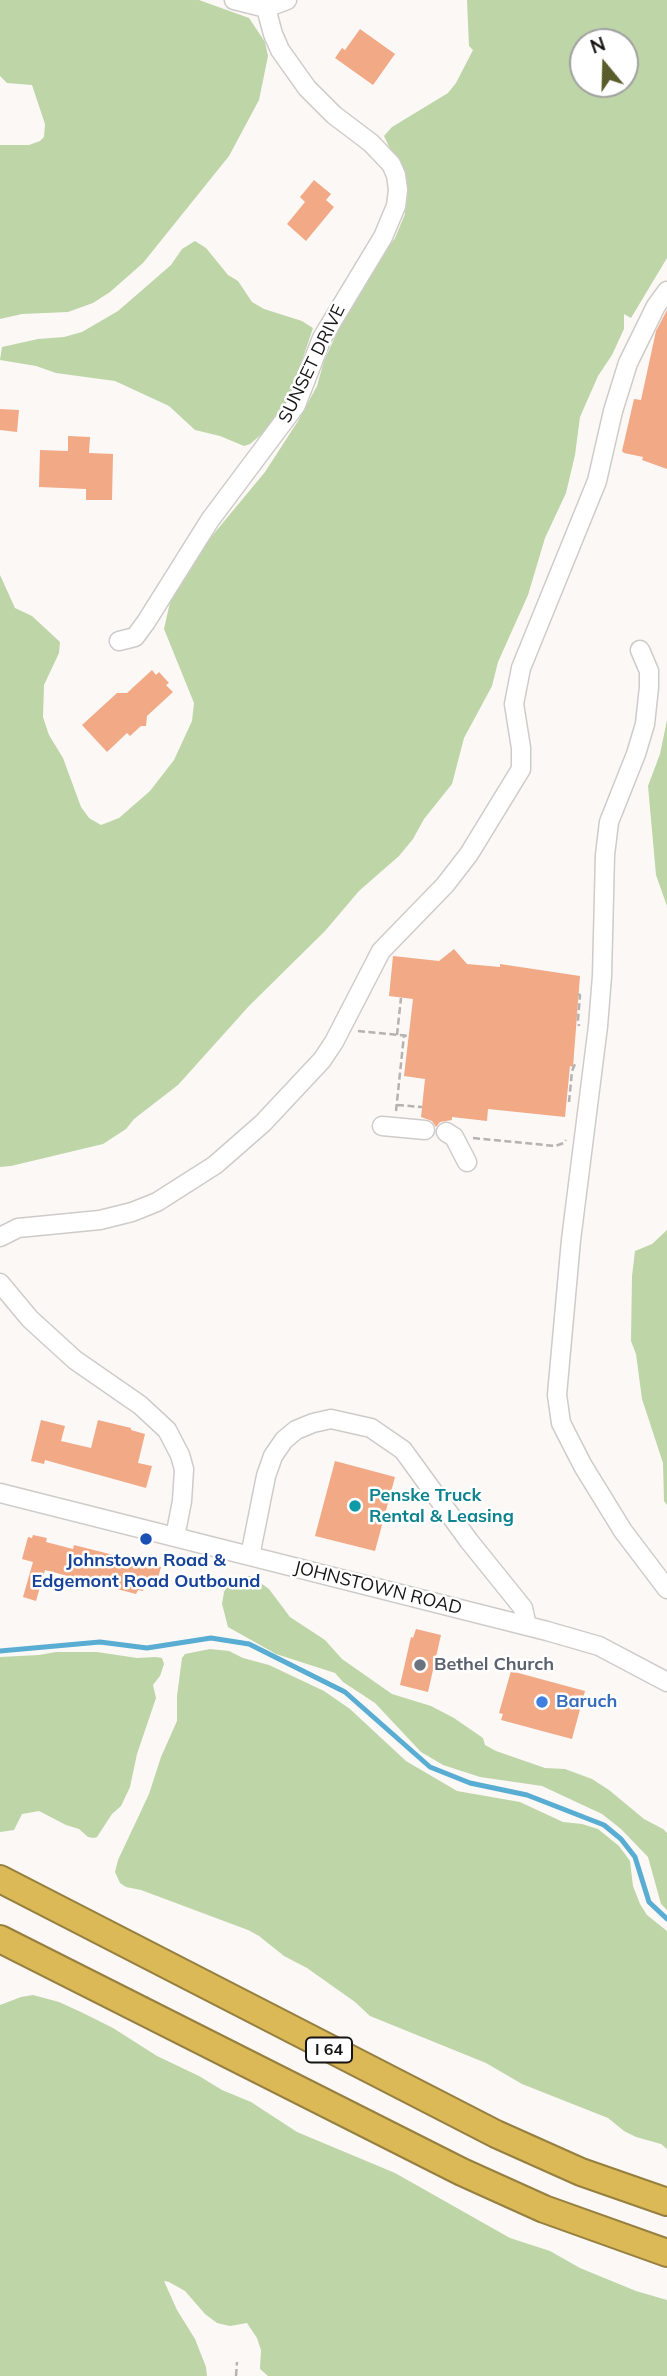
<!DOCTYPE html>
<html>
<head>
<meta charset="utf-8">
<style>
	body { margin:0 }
	#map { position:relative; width:667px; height:2376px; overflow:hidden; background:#fcf8f6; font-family:Mulish,sans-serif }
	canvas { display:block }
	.north { position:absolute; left:569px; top:28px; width:70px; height:70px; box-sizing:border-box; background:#fff; border:2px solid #a1a1a1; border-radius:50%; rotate:341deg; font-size:19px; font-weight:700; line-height:28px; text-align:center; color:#151413 }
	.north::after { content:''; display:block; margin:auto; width:24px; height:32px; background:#585d2b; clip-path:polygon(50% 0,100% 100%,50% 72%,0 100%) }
</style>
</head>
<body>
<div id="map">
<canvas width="667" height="2376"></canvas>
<div class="north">N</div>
</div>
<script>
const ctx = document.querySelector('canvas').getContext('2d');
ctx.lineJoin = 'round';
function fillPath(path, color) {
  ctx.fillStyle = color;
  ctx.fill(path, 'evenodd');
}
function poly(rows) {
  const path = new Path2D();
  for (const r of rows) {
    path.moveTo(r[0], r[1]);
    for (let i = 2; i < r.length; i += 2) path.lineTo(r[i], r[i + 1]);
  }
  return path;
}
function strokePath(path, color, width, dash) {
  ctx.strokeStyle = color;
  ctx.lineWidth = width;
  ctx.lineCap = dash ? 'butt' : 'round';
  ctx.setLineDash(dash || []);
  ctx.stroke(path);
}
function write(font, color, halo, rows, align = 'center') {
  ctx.font = font + ' Mulish,sans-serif';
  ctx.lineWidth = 5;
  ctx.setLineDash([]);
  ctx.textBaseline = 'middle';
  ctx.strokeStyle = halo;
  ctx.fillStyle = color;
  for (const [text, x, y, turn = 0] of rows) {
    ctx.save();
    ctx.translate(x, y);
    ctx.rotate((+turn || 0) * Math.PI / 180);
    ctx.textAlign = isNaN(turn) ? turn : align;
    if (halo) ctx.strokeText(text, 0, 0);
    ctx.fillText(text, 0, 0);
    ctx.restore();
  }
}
const green = poly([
	[0,0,199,0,249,18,265,42,268,56,259,100,229,156,143,263,110,292,93,303,68,312,22,314,0,319,0,145,29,145,40,141,44,137,45,124,32,85,7,83,0,76],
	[467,0,667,0,667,258,631,318,624,314,624,329,612,355,598,376,580,417,575,455,566,493,545,538,528,595,498,662,492,686,464,738,452,784,424,819,413,839,399,856,359,891,325,931,249,1006,178,1085,134,1119,126,1129,103,1144,11,1166,0,1167,0,575,15,608,32,616,60,642,59,653,44,685,43,717,49,735,63,758,81,807,89,818,101,825,119,818,150,791,174,760,192,721,194,703,164,629,171,598,202,548,265,472,298,421,317,386,324,361,354,295,395,238,405,214,404,178,384,136,392,127,448,93,456,83,473,50,469,46],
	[583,42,625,42,625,84,583,84],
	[195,241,206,248,228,275,238,281,252,302,264,309,302,321,313,328,290,397,274,424,250,444,244,446,220,436,195,430,169,406,115,381,56,373,36,366,0,360,2,347,38,339,64,337,82,332,118,311,171,265,182,249],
	[667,720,667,906,656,875,648,786,660,754],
	[667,1230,667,1505,664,1501,663,1463,642,1399,636,1354,631,1341,632,1276,635,1251,652,1244],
	[244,1576,251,1576,269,1589,290,1617,325,1640,342,1659,392,1694,431,1706,454,1718,483,1738,485,1745,496,1751,545,1768,565,1769,592,1779,609,1790,644,1819,663,1829,667,1833,667,1910,661,1904,648,1857,621,1829,602,1814,542,1786,480,1777,443,1765,421,1752,375,1703,343,1682,335,1673,276,1654,228,1627,222,1604,224,1592,231,1579],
	[210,1649,229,1651,243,1658,269,1665,324,1691,350,1709,406,1761,457,1791,520,1802,563,1822,582,1824,598,1829,619,1846,630,1861,633,1886,640,1904,647,1915,667,1931,667,2149,661,2144,636,2137,624,2131,608,2118,522,2084,486,2063,370,2016,355,2002,307,1968,284,1956,259,1936,248,1930,141,1890,126,1887,120,1883,115,1872,118,1860,149,1794,161,1757,177,1721,177,1696,182,1658,185,1654],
	[56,1652,97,1652,137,1658,156,1657,162,1658,164,1664,160,1676,153,1685,156,1698,137,1754,130,1787,121,1806,112,1814,97,1837,94,1838,88,1837,79,1829,66,1825,39,1811,22,1814,14,1830,0,1832,0,1657,39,1655],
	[33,1995,59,2002,83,2013,113,2028,157,2056,199,2076,222,2090,251,2102,297,2132,395,2173,510,2238,550,2251,580,2268,636,2291,667,2300,667,2376,268,2376,260,2369,261,2350,257,2338,247,2323,230,2326,217,2323,205,2314,185,2291,169,2282,164,2281,177,2310,195,2339,206,2367,207,2376,0,2376,0,2005,21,1997]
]);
const stream = poly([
	[0,1651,100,1642,147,1648,211,1638,249,1644,345,1692,430,1767,470,1783,527,1795,604,1825,621,1839,635,1857,649,1902,667,1919]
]);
const building = poly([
	[360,29,395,54,373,85,335,58,342,48,345,50],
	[314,180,331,194,326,200,334,207,306,241,287,224,305,202,300,197],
	[667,310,667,469,642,460,643,457,624,453,622,451,634,399,641,400,656,331],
	[0,409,19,410,17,432,0,430],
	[68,436,90,437,89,453,113,454,112,500,86,500,86,489,39,487,40,450,68,451],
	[152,670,156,675,159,672,169,683,166,685,173,692,147,716,146,726,141,726,130,736,127,733,107,752,82,725,117,693,127,693],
	[454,949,467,964,500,967,500,964,580,976,573,1067,570,1066,565,1117,488,1109,487,1121,452,1117,452,1120,440,1122,436,1127,432,1121,421,1117,425,1079,404,1076,413,999,389,996,393,956,439,961],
	[41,1420,65,1426,61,1441,91,1448,98,1420,131,1428,131,1430,145,1434,138,1463,152,1466,146,1488,45,1460,44,1464,31,1461],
	[335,1461,395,1477,375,1551,315,1536],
	[33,1535,47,1538,46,1542,73,1549,74,1545,161,1567,155,1589,144,1586,143,1591,138,1590,136,1594,45,1570,36,1601,23,1597,33,1562,22,1559,28,1537,32,1538],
	[416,1629,441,1635,428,1692,400,1685,411,1637,413,1638],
	[511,1671,585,1691,572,1739,501,1720,503,1714,499,1713]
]);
const path = poly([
	[578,994,580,995,578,1020,579,1026],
	[358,1031,409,1036],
	[397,1035,401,998],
	[569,1102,572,1071,575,1064],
	[397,1105,422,1107],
	[396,1111,404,1035],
	[473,1138,555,1146,564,1143,566,1140],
	[236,2376,237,2362]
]);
const minor = poly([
	[234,0,266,8,287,0],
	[119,641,135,637,146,622,210,520,296,405,322,338,383,237,396,206,398,190,396,175,391,164,371,143,334,115,307,88,280,50,273,34,266,8],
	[640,650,649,671,649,687,645,724,636,754,609,822,605,855,602,976,598,1026,571,1240,557,1395,561,1423,583,1466,623,1531,667,1589],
	[382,1126,425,1130],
	[446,1132,454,1137,467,1162],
	[0,1237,18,1228,100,1220,132,1212,157,1202,215,1165,263,1123,322,1060,334,1042,381,951,445,885,469,854,521,769,521,748,514,704,521,668,597,481,613,411,628,363,656,306,667,291],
	[0,1283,30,1319,75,1360,140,1405,167,1430,180,1455,184,1469,182,1501,175,1537],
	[0,1493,547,1631,599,1646,667,1682],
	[250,1556,266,1476,273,1456,284,1440,296,1430,313,1423,331,1419,371,1428,403,1450,469,1541,523,1608,527,1626]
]);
const highway = poly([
	[0,1879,496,2134,581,2172,667,2202],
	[0,1939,462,2172,544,2209,667,2253]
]);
const markers = [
	[355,1506,7,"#0f9aa8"],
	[146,1539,7,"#1a4fb4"],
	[420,1665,7,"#6b7280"],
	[542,1702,7,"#3f7fe0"]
];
const shields = [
	[329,2050,46]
];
const shieldNames = [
	["I 64",329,2050]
];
const streetNames = [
	["SUNSET DRIVE",312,364,-64],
	["JOHNSTOWN ROAD",378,1588,14]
];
const cultureNames = [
	["Penske Truck",369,1496],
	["Rental & Leasing",369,1517]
];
const transitNames = [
	["Johnstown Road &",146,1561],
	["Edgemont Road Outbound",146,1582]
];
const worshipNames = [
	["Bethel Church",434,1665]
];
const shopNames = [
	["Baruch",556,1702]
];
fillPath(green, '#bdd5a7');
strokePath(stream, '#59add3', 5);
fillPath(building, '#f1a986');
strokePath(minor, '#cfcbc9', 21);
strokePath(highway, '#967f3f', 30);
strokePath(path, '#b5b2b0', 2.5, [7, 3.5]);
strokePath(minor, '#fff', 18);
strokePath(highway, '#dbb956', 26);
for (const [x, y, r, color] of markers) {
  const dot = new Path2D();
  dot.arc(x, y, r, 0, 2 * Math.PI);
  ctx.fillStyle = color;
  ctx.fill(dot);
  strokePath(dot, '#fff', 2.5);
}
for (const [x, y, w] of shields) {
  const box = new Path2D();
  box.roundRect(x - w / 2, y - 12.5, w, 25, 5);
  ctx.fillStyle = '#fff';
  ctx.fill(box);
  strokePath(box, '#151413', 2);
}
write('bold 16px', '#151413', null, shieldNames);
write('18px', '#151413', '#fff', streetNames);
write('bold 18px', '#0d838f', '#fff', cultureNames, 'left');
write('bold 18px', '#164399', '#fff', transitNames);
write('bold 18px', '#5b616d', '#fff', worshipNames, 'left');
write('bold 18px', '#366cbe', '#fff', shopNames, 'left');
</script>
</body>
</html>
